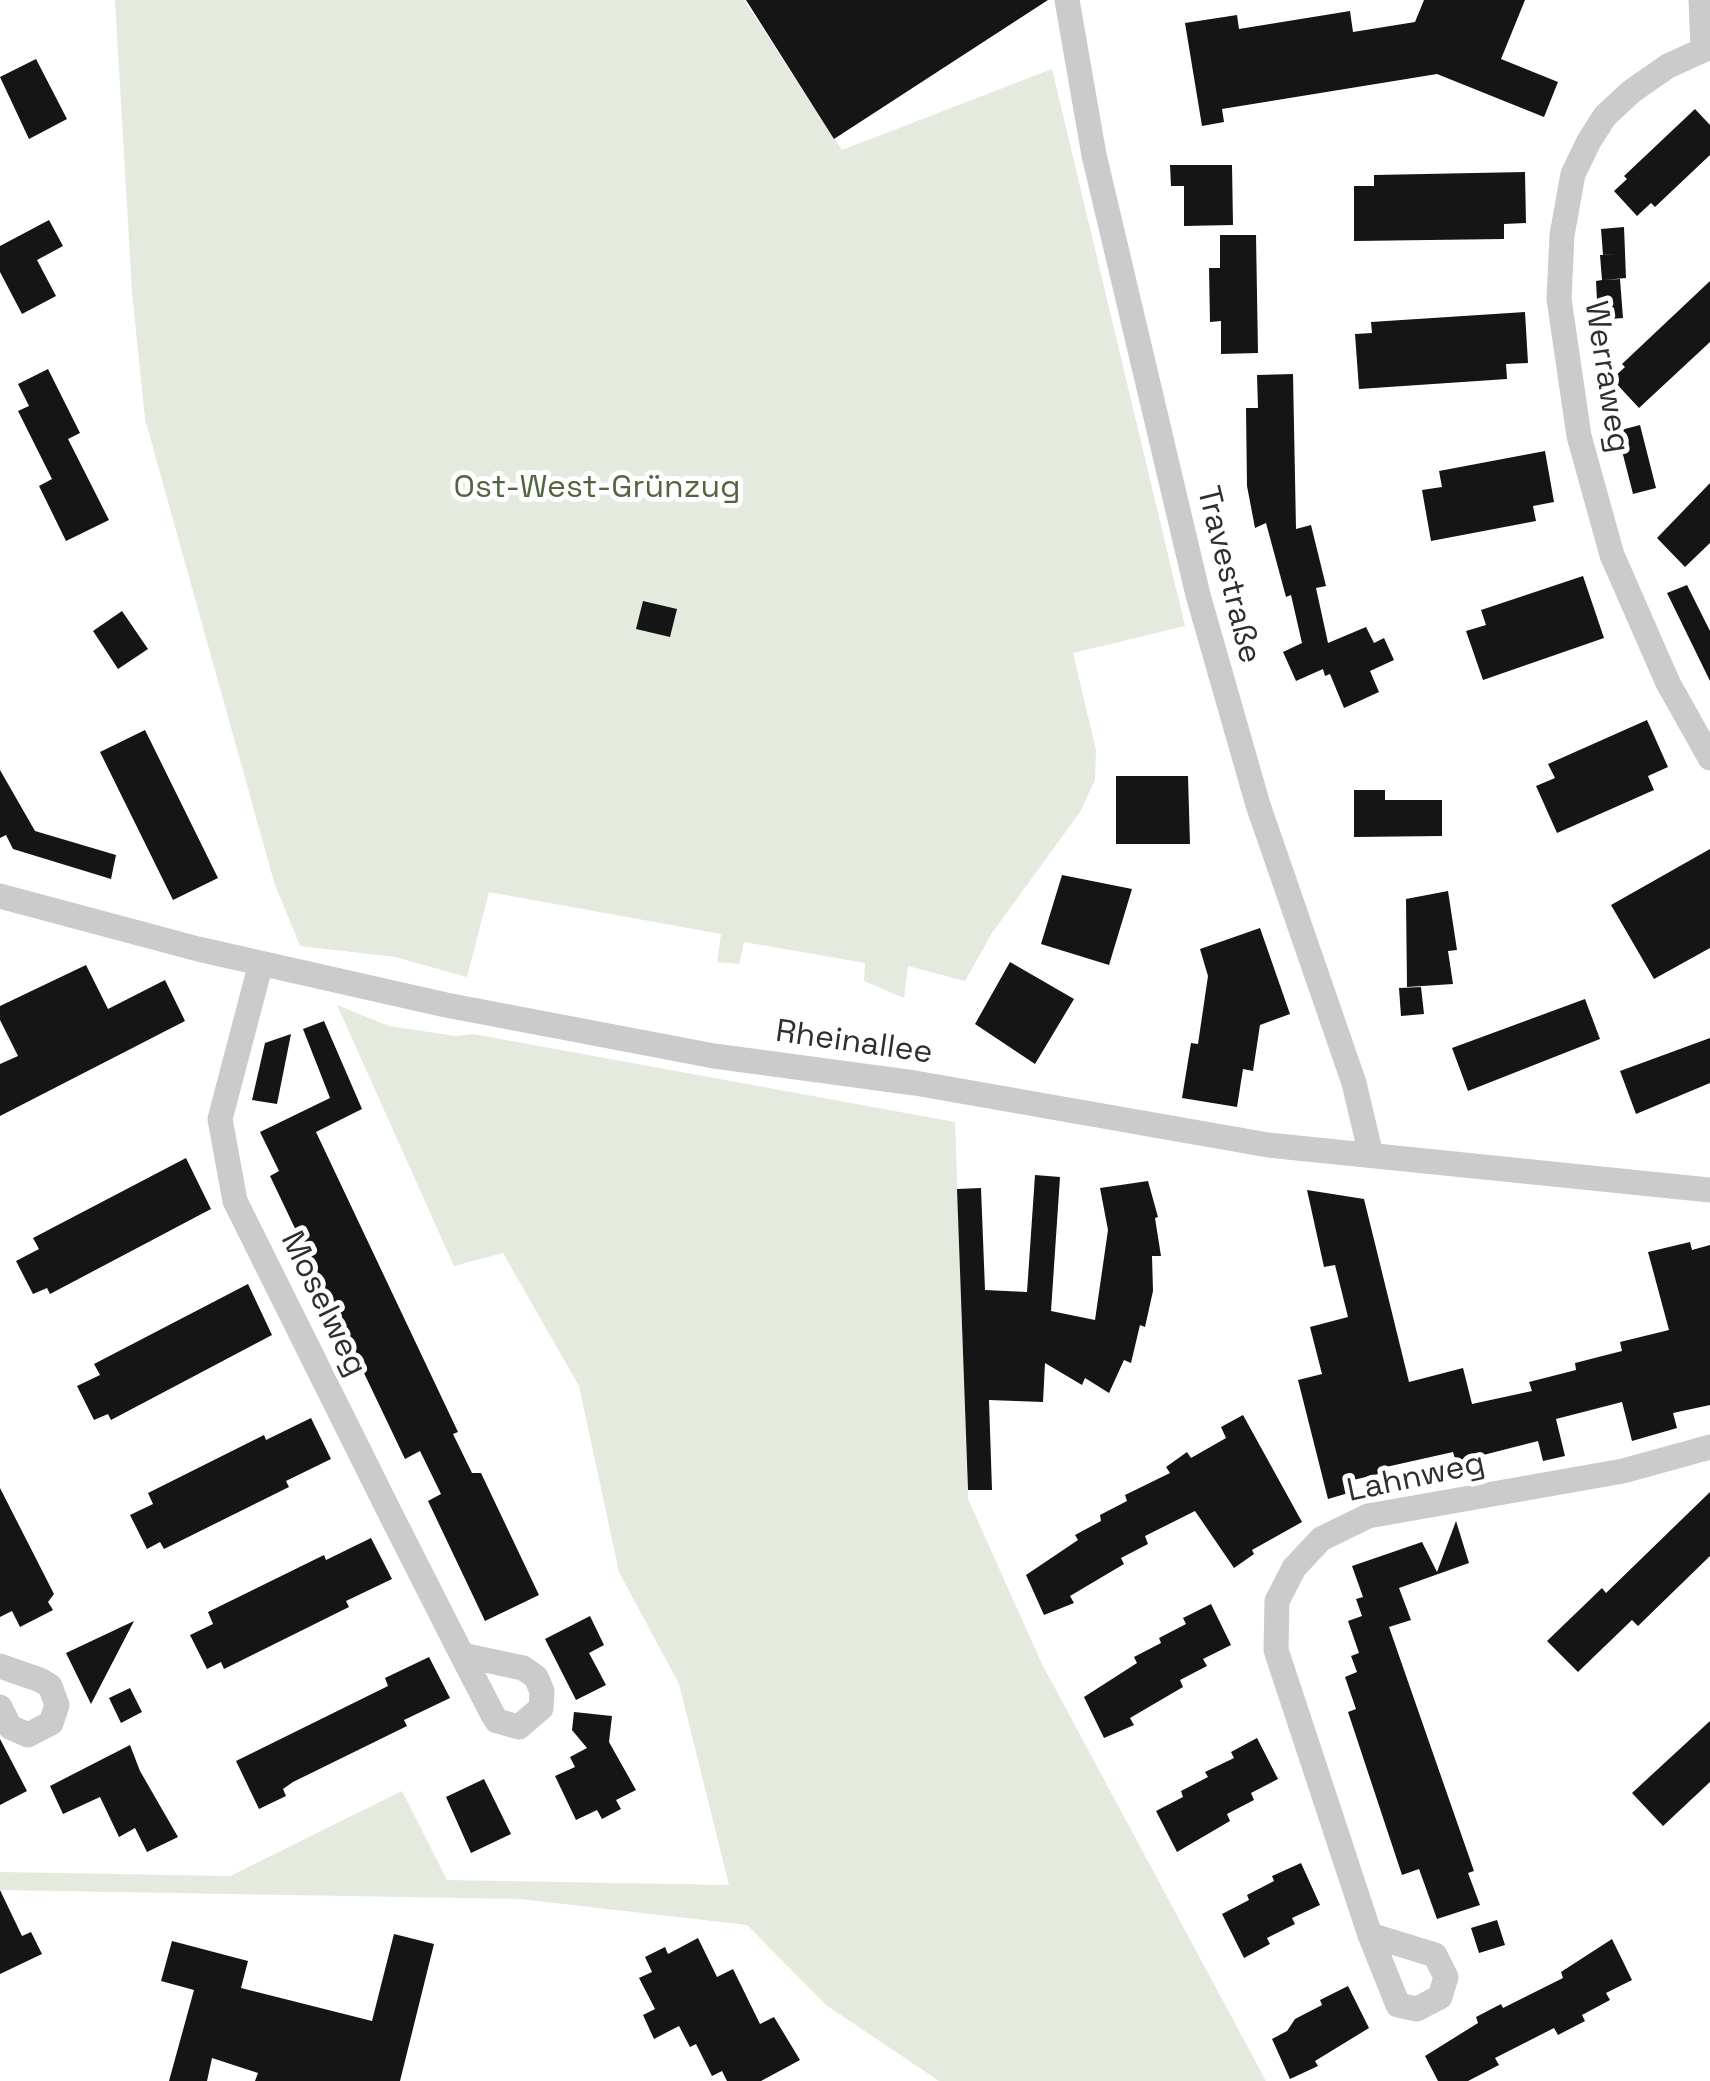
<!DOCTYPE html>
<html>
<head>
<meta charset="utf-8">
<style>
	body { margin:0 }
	canvas { display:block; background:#fff }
</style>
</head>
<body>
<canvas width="1710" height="2081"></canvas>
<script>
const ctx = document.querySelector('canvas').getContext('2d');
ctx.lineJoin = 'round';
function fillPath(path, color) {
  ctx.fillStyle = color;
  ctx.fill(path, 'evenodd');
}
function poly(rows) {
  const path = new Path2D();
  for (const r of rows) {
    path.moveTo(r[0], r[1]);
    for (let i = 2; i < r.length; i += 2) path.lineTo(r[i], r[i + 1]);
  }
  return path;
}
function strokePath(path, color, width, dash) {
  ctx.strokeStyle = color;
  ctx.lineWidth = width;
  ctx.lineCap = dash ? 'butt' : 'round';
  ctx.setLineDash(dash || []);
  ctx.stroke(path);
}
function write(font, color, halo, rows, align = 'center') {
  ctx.font = font + ' "Space Grotesk",sans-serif';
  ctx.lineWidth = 10;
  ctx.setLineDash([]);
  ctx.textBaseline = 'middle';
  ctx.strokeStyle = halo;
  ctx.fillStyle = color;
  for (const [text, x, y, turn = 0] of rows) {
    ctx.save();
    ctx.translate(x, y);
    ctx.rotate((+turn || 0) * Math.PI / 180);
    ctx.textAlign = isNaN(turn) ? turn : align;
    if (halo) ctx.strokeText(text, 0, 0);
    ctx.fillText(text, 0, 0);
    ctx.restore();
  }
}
const green = poly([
	[115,0,744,0,842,150,1052,69,1185,626,1073,653,1096,750,1095,780,1080,812,992,933,965,981,908,966,904,998,864,981,865,963,744,942,739,964,717,962,721,934,489,892,467,977,395,957,300,946,274,882,145,419,132,292],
	[337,1005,389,1026,455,1036,473,1034,955,1122,968,1499,1042,1664,1266,2081,939,2081,826,2005,747,1925,520,1899,0,1890,0,1872,230,1876,402,1791,447,1880,729,1885,679,1684,619,1572,579,1386,503,1253,454,1266]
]);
const building = poly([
	[746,0,1048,0,834,139],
	[1424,0,1525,0,1501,59,1558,82,1544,117,1437,74,1222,109,1224,122,1202,126,1185,23,1237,15,1239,29,1350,11,1353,32,1415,22],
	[36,59,67,119,29,139,0,77],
	[1695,109,1710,125,1710,155,1655,207,1651,203,1637,216,1614,191,1627,179,1624,176],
	[1170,165,1232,165,1233,225,1184,226,1184,186,1171,186],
	[1525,172,1526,223,1504,224,1504,239,1354,241,1354,186,1374,186,1374,175],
	[49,220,63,246,37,260,56,296,22,314,0,272,0,246],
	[1624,227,1626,278,1604,280,1620,279,1623,318,1598,320,1596,281,1602,280,1600,255,1618,254,1603,255,1601,229],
	[1220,235,1256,235,1258,353,1221,354,1221,321,1210,322,1209,268,1220,268],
	[1710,281,1710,342,1639,408,1612,379,1625,367,1622,364],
	[1525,312,1528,363,1506,364,1507,379,1359,389,1355,334,1372,333,1371,322],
	[48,369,80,433,68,439,109,520,66,541,39,486,52,479,18,411,29,406,18,384],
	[1293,374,1296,529,1311,525,1326,586,1316,588,1328,643,1366,627,1374,643,1384,638,1394,660,1370,671,1379,692,1344,708,1330,674,1325,676,1323,669,1296,681,1283,652,1302,643,1291,595,1286,597,1266,523,1255,528,1247,486,1246,408,1258,408,1257,375],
	[1640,425,1656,488,1633,494,1617,431],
	[1545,451,1554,502,1533,506,1536,521,1431,541,1422,490,1442,487,1439,471],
	[1710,483,1710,543,1685,567,1657,538],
	[1583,576,1604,638,1483,680,1466,631,1486,625,1481,610],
	[1687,585,1710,631,1710,681,1667,593],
	[643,601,677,609,670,637,636,629],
	[122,611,148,649,118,669,93,631],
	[1647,720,1668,767,1648,776,1654,790,1557,833,1536,786,1555,778,1548,764],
	[145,730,218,878,173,900,100,752],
	[0,770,35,831,116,855,111,879,13,849,6,835,0,838],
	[1116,776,1188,776,1190,844,1116,844],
	[1354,790,1385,790,1385,800,1442,800,1442,836,1354,837],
	[1710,849,1710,948,1654,979,1611,905],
	[1062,875,1132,889,1109,965,1041,944],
	[1448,891,1457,950,1448,951,1453,984,1407,987,1406,899],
	[1260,928,1290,1014,1260,1025,1253,1071,1243,1069,1237,1107,1182,1098,1191,1043,1198,1044,1208,976,1200,949],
	[1010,962,1074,999,1035,1064,975,1024],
	[86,965,108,1009,165,980,185,1021,0,1116,0,1064,18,1056,0,1020,0,1006],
	[1421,987,1424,1014,1401,1016,1399,988],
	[1585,999,1600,1039,1468,1091,1452,1048],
	[324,1021,362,1109,316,1132,458,1432,453,1434,472,1473,481,1473,539,1595,485,1621,428,1501,441,1494,420,1451,405,1459,270,1176,279,1171,260,1132,330,1098,303,1029],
	[291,1034,277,1104,252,1100,265,1043],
	[1710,1038,1710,1083,1636,1114,1620,1071],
	[186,1158,211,1209,50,1294,47,1288,33,1294,16,1261,39,1249,33,1238],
	[1035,1175,1060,1177,1051,1311,1095,1320,1108,1230,1100,1188,1148,1181,1158,1217,1155,1218,1161,1256,1152,1256,1153,1291,1145,1327,1140,1325,1131,1363,1124,1360,1109,1393,1085,1378,1082,1385,1045,1363,1043,1402,989,1400,992,1490,968,1490,957,1189,981,1188,985,1290,1027,1292],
	[1307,1190,1364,1199,1409,1382,1463,1368,1472,1404,1532,1391,1529,1382,1576,1370,1575,1363,1622,1351,1620,1342,1669,1330,1648,1252,1690,1242,1692,1250,1710,1245,1710,1405,1673,1413,1677,1428,1632,1441,1622,1402,1556,1419,1565,1456,1543,1461,1538,1441,1456,1462,1453,1452,1386,1467,1387,1472,1349,1481,1352,1492,1328,1499,1298,1380,1322,1374,1310,1327,1348,1317,1335,1265,1324,1267],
	[248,1284,272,1335,111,1420,108,1414,94,1420,77,1386,100,1375,94,1364],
	[1243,1415,1302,1522,1252,1550,1254,1554,1234,1568,1195,1511,1145,1536,1148,1544,1121,1558,1124,1564,1070,1596,1074,1603,1044,1615,1026,1575,1078,1540,1075,1535,1101,1521,1100,1515,1127,1501,1125,1495,1170,1473,1166,1467,1187,1452,1191,1458,1226,1438,1221,1427],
	[311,1418,331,1459,286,1481,289,1487,164,1549,160,1542,147,1549,130,1515,153,1504,148,1493,264,1435,266,1440],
	[0,1488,54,1594,48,1602,53,1610,20,1627,12,1611,0,1617],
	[1710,1492,1710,1556,1638,1626,1632,1620,1578,1672,1547,1641,1602,1588,1606,1593],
	[1456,1521,1469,1563,1399,1588,1411,1620,1389,1627,1474,1871,1468,1873,1480,1905,1437,1919,1419,1869,1402,1875,1348,1712,1356,1709,1345,1677,1357,1672,1351,1656,1359,1653,1348,1621,1362,1616,1356,1599,1363,1597,1352,1566,1422,1542,1437,1572],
	[371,1538,392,1579,346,1601,349,1607,224,1669,221,1662,207,1669,190,1635,213,1624,208,1612,324,1555,326,1560],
	[1211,1604,1231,1645,1203,1659,1207,1666,1180,1680,1183,1687,1130,1718,1134,1725,1104,1738,1084,1697,1137,1663,1134,1657,1161,1643,1159,1638,1186,1624,1183,1618],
	[590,1616,604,1645,589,1653,606,1685,576,1700,545,1639],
	[134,1621,91,1704,66,1653],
	[429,1657,450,1698,404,1720,407,1726,293,1782,283,1789,286,1796,259,1809,236,1761,388,1686,385,1678],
	[130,1688,142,1712,121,1723,109,1698],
	[574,1712,612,1716,609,1742,636,1790,616,1800,621,1809,602,1819,597,1810,576,1820,555,1776,575,1767,570,1757,587,1748,572,1730],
	[1710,1721,1710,1782,1663,1826,1632,1793],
	[1257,1738,1278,1779,1251,1793,1254,1800,1227,1814,1230,1821,1177,1852,1156,1811,1183,1797,1181,1791,1208,1777,1205,1772,1234,1758,1231,1752],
	[0,1739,27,1791,0,1805],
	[130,1745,140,1771,178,1837,147,1852,135,1828,119,1837,100,1797,63,1814,50,1786],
	[484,1779,511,1834,471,1853,446,1797],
	[1301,1863,1320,1905,1292,1918,1295,1924,1267,1938,1270,1944,1244,1958,1222,1914,1249,1900,1247,1895,1274,1881,1272,1876],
	[0,1890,22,1936,31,1932,42,1954,0,1974],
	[1497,1920,1505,1945,1479,1953,1471,1928],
	[394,1934,434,1944,400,2081,255,2081,258,2073,212,2058,207,2081,169,2081,194,1990,161,1981,172,1941,248,1961,241,1988,372,2021],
	[698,1938,717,1977,733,1969,760,2024,774,2017,800,2060,761,2081,727,2081,722,2071,712,2076,696,2044,690,2047,679,2026,654,2039,643,2015,655,2009,639,1978,652,1972,645,1957,665,1947,668,1954],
	[1612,1939,1632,1980,1606,1993,1610,2000,1582,2015,1585,2021,1558,2035,1554,2028,1495,2058,1499,2065,1468,2081,1438,2081,1425,2056,1478,2023,1476,2017,1501,2004,1503,2008,1563,1978,1561,1972],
	[1348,1986,1369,2028,1315,2061,1318,2066,1290,2079,1272,2039,1287,2031,1295,2019,1322,2005,1320,2000]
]);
const street = poly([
	[1067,0,1094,155,1198,595,1258,805,1354,1083,1371,1155],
	[1701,0,1703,48],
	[1710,47,1668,66,1632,91,1605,116,1589,141,1573,174,1562,235,1559,299,1579,436,1612,555,1668,683,1710,758],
	[0,896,198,949,446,1005,714,1056,915,1083,1268,1145,1710,1190],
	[261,963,220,1119,235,1201,391,1515,462,1655,492,1713,497,1721,519,1727,541,1708,542,1691,536,1677,523,1668,462,1655],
	[0,1666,40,1680,50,1686,57,1705,51,1723,28,1735,10,1727,0,1707],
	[1370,1935,1435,1955,1446,1977,1440,1997,1417,2009,1398,2005,1370,1935,1276,1650,1277,1601,1294,1568,1321,1539,1368,1516,1623,1471,1710,1447]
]);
const streetNames = [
	["Werraweg",1606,377,81],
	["Travestraße",1228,575,76],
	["Rheinallee",854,1043,8],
	["Moselweg",323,1304,64],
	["Lahnweg",1416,1478,-12]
];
const parkNames = [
	["Ost-West-Grünzug",597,488]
];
fillPath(green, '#e4eade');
fillPath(building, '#151515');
strokePath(street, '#cbcbcb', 25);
write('32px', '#2e2e2e', '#fff', streetNames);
write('32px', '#526541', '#fff', parkNames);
</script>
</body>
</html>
